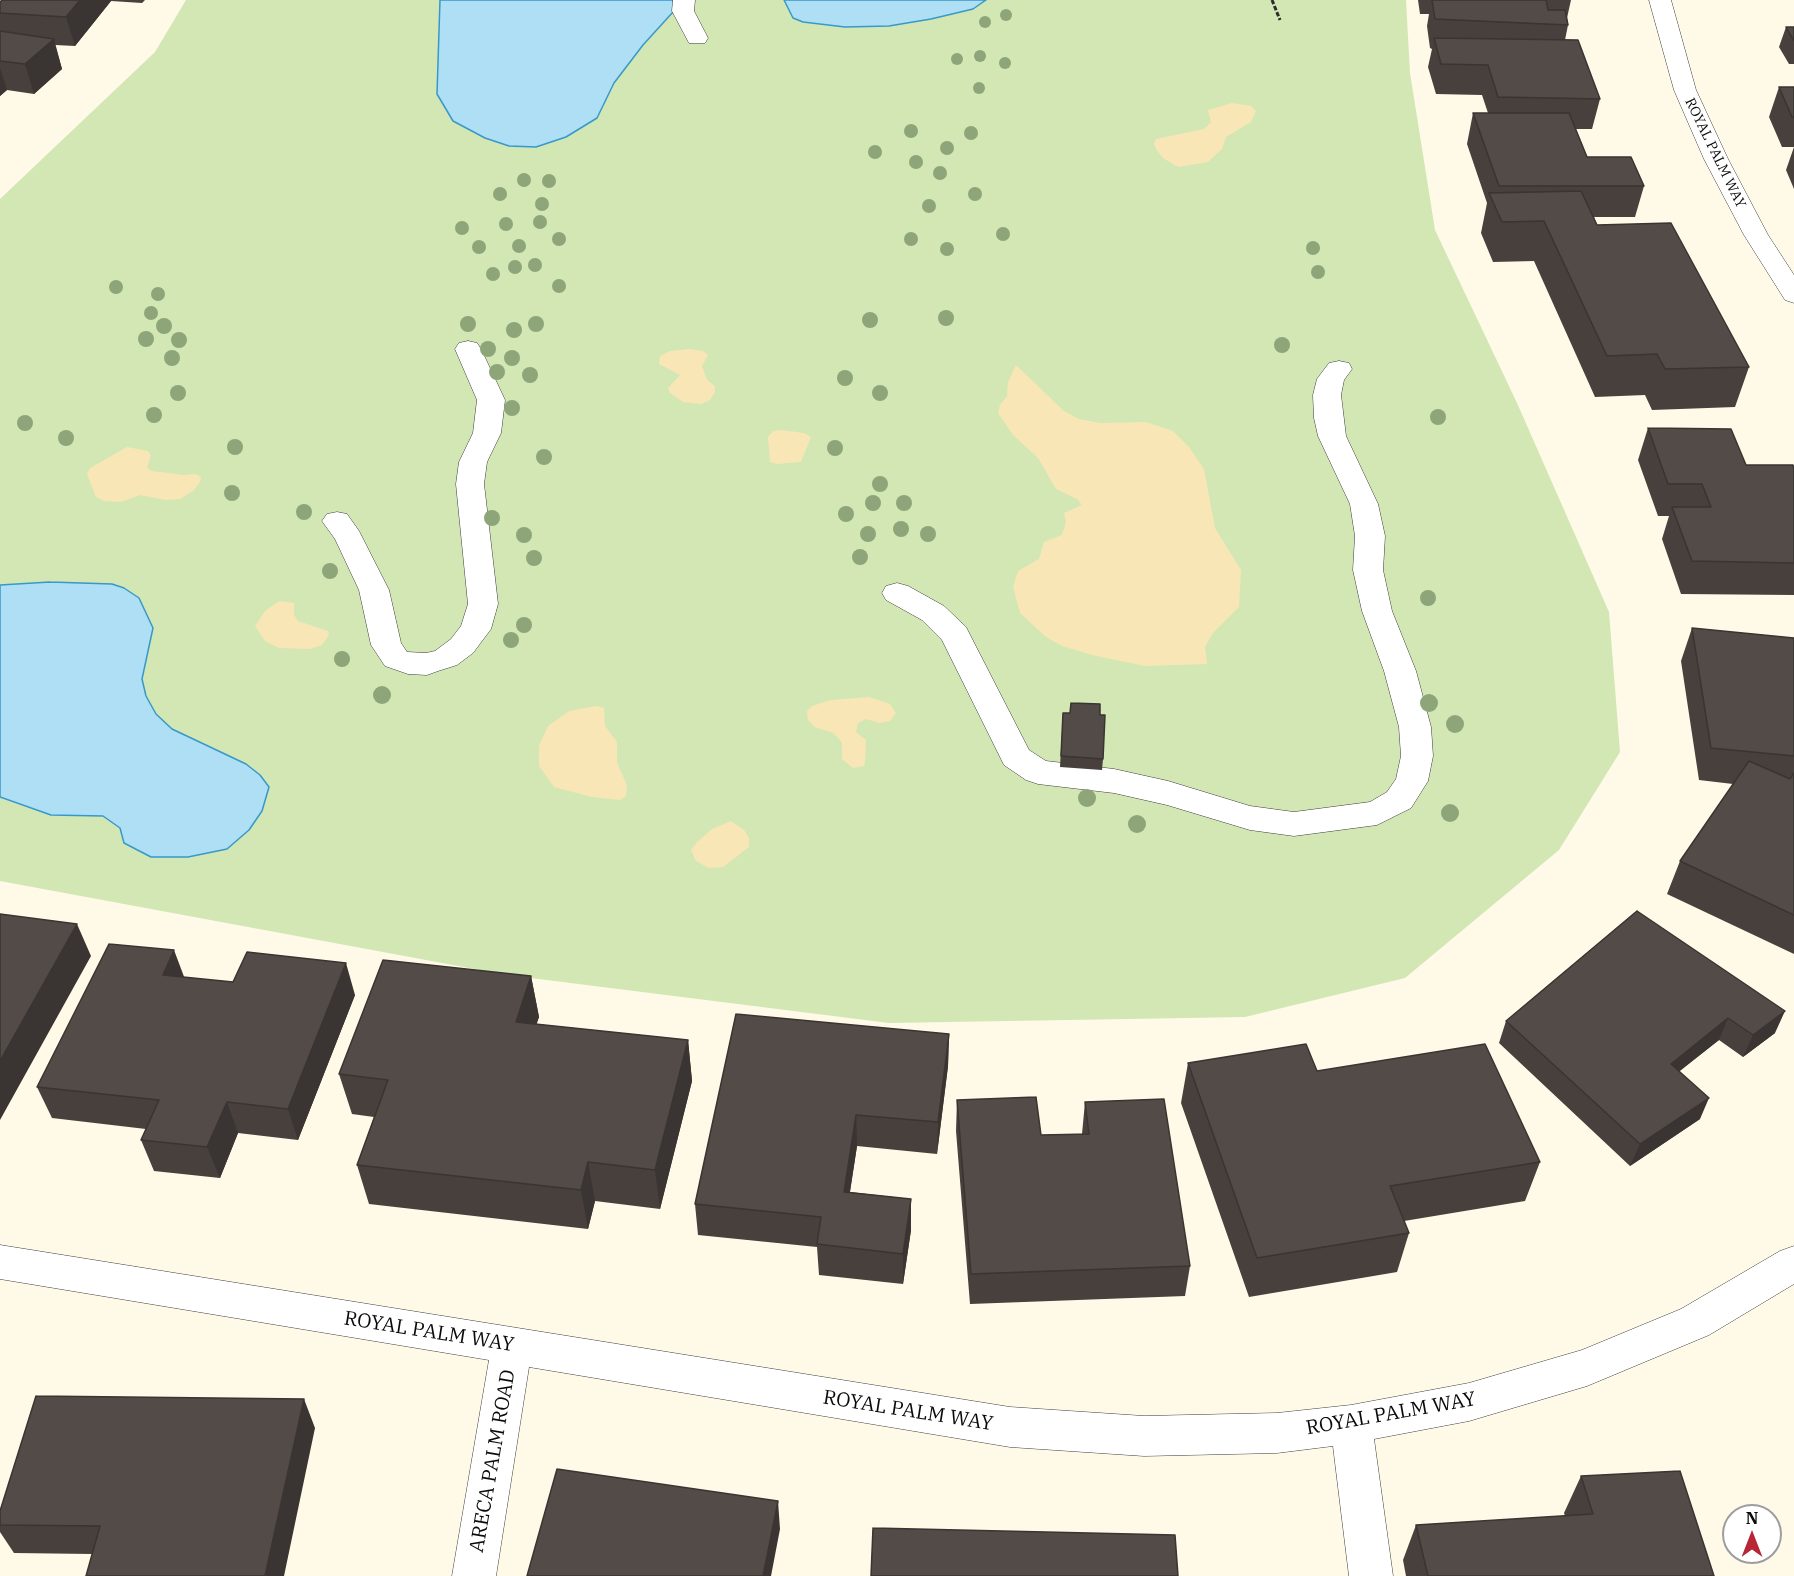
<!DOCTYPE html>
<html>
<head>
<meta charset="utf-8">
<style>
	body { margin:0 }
	#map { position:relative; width:1794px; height:1576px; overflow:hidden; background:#fff9e8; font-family:"IBM Plex Serif",serif }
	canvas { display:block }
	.north { position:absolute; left:1722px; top:1504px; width:60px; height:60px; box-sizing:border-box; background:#fff; border:2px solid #9d9d9d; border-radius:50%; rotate:0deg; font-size:16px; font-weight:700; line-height:24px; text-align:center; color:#0a0a0a }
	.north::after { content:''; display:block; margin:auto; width:21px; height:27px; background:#b62637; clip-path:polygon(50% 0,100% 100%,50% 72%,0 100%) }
</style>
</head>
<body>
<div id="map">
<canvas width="1794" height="1576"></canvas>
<div class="north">N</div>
</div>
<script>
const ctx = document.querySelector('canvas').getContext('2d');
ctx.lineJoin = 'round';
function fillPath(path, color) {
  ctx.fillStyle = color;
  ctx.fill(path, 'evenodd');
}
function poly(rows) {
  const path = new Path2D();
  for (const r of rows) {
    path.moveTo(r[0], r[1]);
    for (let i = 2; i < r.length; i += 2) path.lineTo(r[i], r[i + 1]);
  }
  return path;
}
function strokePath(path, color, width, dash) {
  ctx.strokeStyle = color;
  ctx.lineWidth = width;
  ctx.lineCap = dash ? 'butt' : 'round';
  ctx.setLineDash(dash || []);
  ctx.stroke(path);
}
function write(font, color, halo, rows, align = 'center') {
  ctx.font = font + ' "IBM Plex Serif",serif';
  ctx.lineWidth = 6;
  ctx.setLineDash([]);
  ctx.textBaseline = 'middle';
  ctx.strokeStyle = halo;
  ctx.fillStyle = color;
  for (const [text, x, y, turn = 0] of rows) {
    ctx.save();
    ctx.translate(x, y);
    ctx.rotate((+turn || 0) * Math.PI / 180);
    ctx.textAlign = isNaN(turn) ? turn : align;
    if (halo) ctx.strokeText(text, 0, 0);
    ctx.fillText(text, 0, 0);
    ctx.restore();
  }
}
const green = poly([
	[186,0,1406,0,1410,73,1435,230,1517,403,1609,612,1620,752,1559,850,1405,978,1245,1017,889,1023,507,975,0,881,0,199,155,52]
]);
const sand = poly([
	[1232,103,1251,106,1256,111,1251,122,1226,137,1222,149,1208,162,1178,167,1163,158,1156,149,1154,144,1156,139,1204,129,1211,122,1208,110],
	[689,349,703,351,708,355,702,366,707,380,715,386,715,392,710,400,701,404,683,402,670,393,668,388,680,375,659,364,660,356,670,351],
	[1016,365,1064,411,1079,419,1100,423,1146,422,1173,431,1189,447,1204,469,1215,528,1241,570,1239,607,1213,633,1205,647,1207,664,1145,666,1092,655,1062,646,1046,637,1020,613,1013,587,1018,571,1039,559,1044,542,1062,535,1066,522,1064,513,1082,505,1077,499,1056,489,1038,458,1013,435,998,413,1000,405,1007,396,1008,382],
	[781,430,804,433,811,437,801,462,777,464,770,462,768,437,773,431],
	[127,447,148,451,151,455,147,468,152,471,184,475,195,474,201,477,200,482,194,490,180,499,166,500,140,495,121,502,104,501,96,497,87,474,90,468],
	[279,601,294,603,294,615,298,621,328,631,329,635,322,645,310,649,279,648,265,641,255,626,265,611],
	[869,697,890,704,896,713,890,721,880,723,866,719,858,723,856,732,866,740,865,761,864,766,853,768,842,759,842,743,839,739,833,733,815,727,808,720,807,711,812,706,831,700],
	[596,706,604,708,605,726,617,742,617,763,627,785,626,796,620,800,592,797,554,787,539,766,539,746,548,726,569,711],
	[731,821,744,830,749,838,749,847,723,867,709,868,696,861,691,850,697,842,712,829]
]);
const water = poly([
	[440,0,689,0,673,12,643,45,614,83,597,118,566,137,536,147,509,146,485,138,453,121,437,94,440,0],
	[784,0,986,0,973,9,931,19,889,26,845,27,803,22,793,18,784,0],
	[50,582,112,584,124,588,139,598,153,628,142,679,146,696,156,714,172,729,246,764,260,775,269,787,262,811,249,830,227,849,188,857,151,857,124,843,120,828,103,816,51,815,0,797,0,585,50,582]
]);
const path = poly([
	[1272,0,1280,20]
]);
const minor = poly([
	[673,0,695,0,694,11,708,38,705,43,689,43,672,11,673,0],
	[1649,0,1671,0,1696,90,1728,159,1768,235,1794,275,1794,303,1785,300,1744,235,1704,159,1674,90,1649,0],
	[468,341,477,343,481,349,505,400,501,433,487,462,484,484,498,604,491,629,473,653,457,665,438,671,427,675,408,674,385,666,371,645,359,590,335,539,322,521,327,514,337,512,347,514,359,531,389,590,401,643,407,652,426,653,435,651,451,639,461,626,468,604,456,484,459,462,473,433,477,400,455,349,459,343,468,341],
	[1339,361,1349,363,1352,369,1344,380,1341,395,1346,436,1378,504,1385,536,1383,570,1392,611,1416,671,1431,727,1433,756,1428,781,1411,808,1377,825,1294,836,1250,830,1167,805,1114,793,1038,784,1026,780,1004,765,942,640,922,620,886,600,882,593,886,586,897,583,908,586,944,606,966,627,1029,750,1046,761,1114,769,1168,781,1250,806,1294,812,1370,802,1387,792,1396,779,1401,756,1399,727,1384,671,1362,611,1353,570,1355,536,1350,504,1318,436,1314,418,1313,395,1317,379,1329,363,1339,361],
	[0,1245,1010,1407,1144,1416,1277,1413,1351,1405,1469,1383,1582,1350,1681,1309,1780,1251,1794,1246,1794,1284,1709,1335,1587,1386,1469,1421,1374,1439,1393,1576,1349,1576,1333,1446,1277,1453,1144,1456,1010,1447,529,1367,496,1576,452,1576,489,1360,0,1279,0,1245]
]);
const trees = [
	[1006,15,6],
	[985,22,6],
	[980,56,6],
	[957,59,6],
	[1005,63,6],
	[979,88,6],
	[911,131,7],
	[971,133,7],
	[947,148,7],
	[875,152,7],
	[916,162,7],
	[940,173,7],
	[524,180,7],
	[549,181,7],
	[500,194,7],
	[975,194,7],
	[542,204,7],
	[929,206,7],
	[540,222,7],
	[506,224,7],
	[462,228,7],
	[1003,234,7],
	[559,239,7],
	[911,239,7],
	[519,246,7],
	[479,247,7],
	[1313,248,7],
	[947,249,7],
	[535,265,7],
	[515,267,7],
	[1318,272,7],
	[493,274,7],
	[559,286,7],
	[116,287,7],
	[158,294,7],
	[151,313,7],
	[946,318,8],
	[870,320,8],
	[468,324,8],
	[536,324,8],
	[164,326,8],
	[514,330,8],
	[146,339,8],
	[179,340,8],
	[1282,345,8],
	[488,349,8],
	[172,358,8],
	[512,358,8],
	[497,372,8],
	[530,375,8],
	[845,378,8],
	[178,393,8],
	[880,393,8],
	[512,408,8],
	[154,415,8],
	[1438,417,8],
	[25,423,8],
	[66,438,8],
	[235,447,8],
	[835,448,8],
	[544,457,8],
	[880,484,8],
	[232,493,8],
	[873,503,8],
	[904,503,8],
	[304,512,8],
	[846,514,8],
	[492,518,8],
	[901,529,8],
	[868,534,8],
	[928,534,8],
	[524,535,8],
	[860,557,8],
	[534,558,8],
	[330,571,8],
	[1428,598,8],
	[524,625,8],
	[511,640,8],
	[342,659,8],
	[382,695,9],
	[1429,703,9],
	[1455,724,9],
	[1087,798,9],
	[1450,813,9],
	[1137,824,9]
];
const wall = poly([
	[2,0,145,0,142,3,111,1,75,46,55,45,62,69,34,94,7,90,0,96,0,2],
	[1418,0,1571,0,1567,18,1568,25,1565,40,1600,99,1592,129,1576,129,1587,157,1644,186,1635,217,1594,217,1597,225,1749,367,1735,407,1652,410,1645,395,1595,397,1534,261,1493,262,1481,233,1487,203,1467,144,1473,113,1488,113,1482,95,1436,94,1428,67,1432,49,1430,48,1427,26,1429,14,1420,14],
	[1786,27,1794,27,1794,64,1789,64,1779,47],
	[1779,87,1794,87,1794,189,1786,170,1794,147,1782,147,1769,117],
	[1648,428,1746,465,1794,469,1794,595,1681,594,1662,539,1669,516,1658,516,1638,460],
	[1692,628,1794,638,1794,954,1667,894,1680,861,1733,784,1699,780,1681,661],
	[1063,713,1100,715,1103,759,1102,770,1060,767],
	[1637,911,1775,1033,1743,1057,1719,1040,1679,1071,1700,1119,1630,1166,1499,1043,1506,1021],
	[531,976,539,1017,536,1024,688,1040,692,1081,660,1209,595,1201,588,1229,369,1204,357,1165,374,1117,352,1114,339,1074],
	[184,977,355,995,298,1140,238,1133,220,1178,154,1171,141,1140,146,1129,52,1118,37,1087],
	[949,1034,948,1066,937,1154,857,1146,850,1192,911,1199,911,1230,903,1284,819,1275,817,1247,698,1235,695,1204],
	[1188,1063,1317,1071,1540,1162,1525,1201,1404,1221,1409,1233,1397,1272,1249,1297,1181,1103],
	[957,1100,1041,1135,1082,1134,1085,1102,1190,1266,1185,1296,970,1304,956,1131],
	[315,1428,92,1554,14,1553,0,1532,0,1511],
	[1581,1476,1714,1576,1406,1576,1403,1560,1416,1525,1565,1516,1564,1513]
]);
const shadedWall = poly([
	[80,0,111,0,111,1,75,46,66,17],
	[54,39,62,69,34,94,25,64],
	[0,68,7,90,0,96],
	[77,924,91,956,0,1120,0,1061],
	[174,950,186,982,163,975],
	[346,963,355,995,298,1140,288,1109],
	[531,976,539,1017,524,1063,516,1022],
	[1785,1011,1775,1033,1743,1057,1753,1035],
	[1728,1018,1719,1040,1661,1086,1671,1064],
	[949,1034,948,1066,937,1154,938,1122],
	[688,1040,692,1081,660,1209,655,1170],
	[1709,1098,1700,1119,1630,1166,1640,1144],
	[227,1102,238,1133,220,1178,207,1147],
	[856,1115,857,1146,845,1223,844,1192],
	[588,1162,595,1201,588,1229,581,1190],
	[911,1199,911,1230,903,1284,903,1254],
	[304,1399,315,1428,284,1576,265,1576],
	[778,1501,780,1529,771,1576,763,1576]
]);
const building = poly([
	[2,0,80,0,66,17,0,13,0,2,2,0],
	[1432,0,1546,0,1548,10,1565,10,1568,25,1435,19,1432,0],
	[1786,27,1794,27,1794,41,1786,27],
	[0,31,54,39,25,64,0,61,0,31],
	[1434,38,1578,40,1600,99,1498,97,1488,65,1441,64,1434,38],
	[1779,87,1794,87,1794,117,1792,117,1779,87],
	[1473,113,1569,113,1587,157,1631,157,1644,186,1499,186,1473,113],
	[1581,191,1597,225,1671,223,1749,367,1665,369,1657,354,1607,356,1544,221,1502,222,1489,193,1581,191],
	[1648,428,1731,429,1746,465,1793,465,1794,469,1794,563,1692,561,1672,507,1711,507,1702,484,1668,484,1648,428],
	[1692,628,1794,638,1794,756,1711,748,1692,628],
	[1071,703,1100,704,1100,715,1105,715,1103,759,1061,756,1063,713,1070,713,1071,703],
	[1749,761,1790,779,1794,773,1794,915,1680,861,1749,761],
	[1637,911,1785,1011,1753,1035,1728,1018,1671,1064,1709,1098,1640,1144,1506,1021,1637,911],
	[0,914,77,924,0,1061,0,914],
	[109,944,174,950,163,975,233,982,247,952,346,963,288,1109,227,1102,207,1147,141,1140,159,1100,37,1087,109,944],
	[383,960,531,976,516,1022,688,1040,655,1170,588,1162,581,1190,357,1165,388,1080,339,1074,383,960],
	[736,1014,949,1034,938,1122,856,1115,844,1192,911,1199,903,1254,817,1244,821,1217,695,1204,736,1014],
	[1306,1044,1317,1071,1485,1044,1540,1162,1390,1186,1409,1233,1257,1258,1188,1063,1306,1044],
	[1036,1097,1041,1135,1089,1134,1085,1102,1164,1099,1190,1266,971,1274,957,1100,1036,1097],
	[36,1396,304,1399,265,1576,86,1576,100,1526,0,1525,0,1511,36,1396],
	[557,1469,778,1501,763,1576,527,1576,557,1469],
	[1680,1471,1714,1576,1428,1576,1416,1525,1593,1514,1581,1476,1680,1471],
	[873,1528,1175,1535,1178,1576,871,1576,873,1528]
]);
const farStreetnames = [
	["ROYAL PALM WAY",1715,153,64]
];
const nearStreetnames = [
	["ROYAL PALM WAY",429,1332,9],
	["ROYAL PALM WAY",908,1411,9],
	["ROYAL PALM WAY",1391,1414,-10],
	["ARECA PALM ROAD",493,1461,-80]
];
fillPath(green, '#d2e7b4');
fillPath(sand, '#f9e6b6');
fillPath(water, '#aedff4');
strokePath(water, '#3799ca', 1.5);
strokePath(minor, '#3d3d3d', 1);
strokePath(path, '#2c2c2c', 3, [4.5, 2]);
fillPath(minor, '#fff');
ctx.fillStyle = '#8da578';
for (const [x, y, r] of trees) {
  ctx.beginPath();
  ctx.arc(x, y, r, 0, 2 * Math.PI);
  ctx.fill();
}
fillPath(wall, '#47403d');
fillPath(shadedWall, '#3a3432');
fillPath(building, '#534b47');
strokePath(building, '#3a3432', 1.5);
write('14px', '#0a0a0a', '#fff', farStreetnames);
write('20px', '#0a0a0a', '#fff', nearStreetnames);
</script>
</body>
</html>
